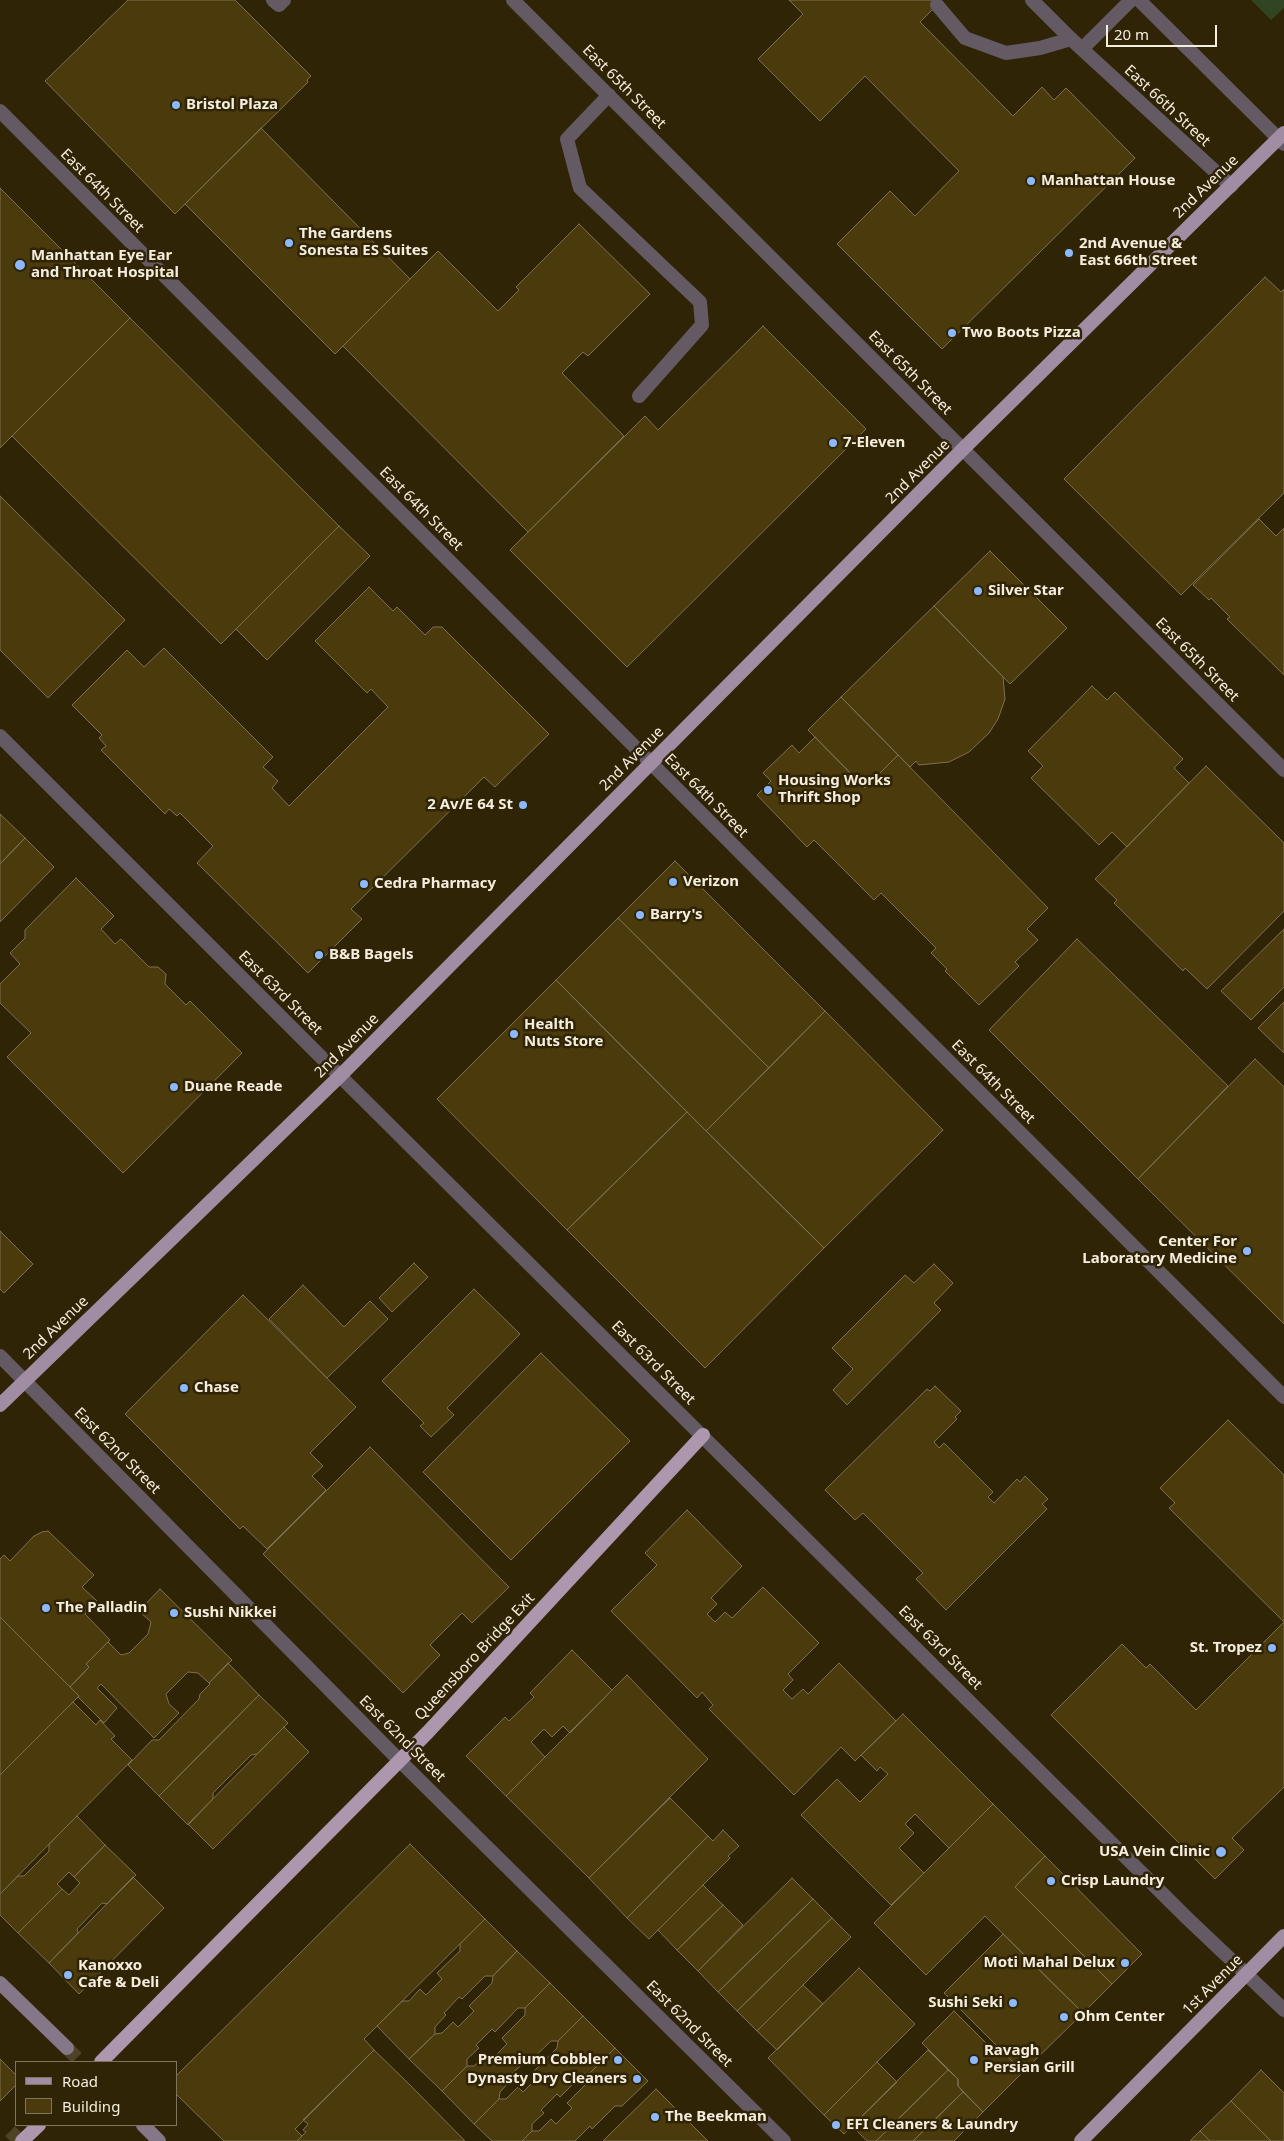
<!DOCTYPE html>
<html>
<head>
<meta charset="utf-8">
<style>
	body { margin:0 }
	#map { position:relative; width:1284px; height:2141px; overflow:hidden; background:#302407; font-family:"Noto Sans",sans-serif }
	canvas { display:block }
	.legend { position:absolute; left:15px; top:2061px; width:162px; height:65px; box-sizing:border-box; background:#302407; border:1px solid #7f745d; margin:0; padding:6px 9px; list-style:none; font-size:15px; color:#f5eddd }
	.legend li { display:flex; align-items:center; gap:10px; height:25px }
	.legend b { width:25px; border:1px solid #7f745d }
	.scale { position:absolute; left:1106px; top:25px; width:111px; height:22px; box-sizing:border-box; border:2px solid #f5eddd; border-top:0; padding-left:6px; font-size:15px; line-height:18px; white-space:nowrap; color:#f5eddd; -webkit-text-stroke:4px #302407; paint-order:stroke }
</style>
</head>
<body>
<div id="map">
<canvas width="1284" height="2141"></canvas>
<ul class="legend">
<li><b style="height:6px;background:#a18da3"></b>Road</li>
<li><b style="height:14px;background:#4b3a0c"></b>Building</li>
</ul>
<div class="scale">20 m</div>
</div>
<script>
const ctx = document.querySelector('canvas').getContext('2d');
ctx.lineJoin = 'round';
function fillPath(path, color) {
  ctx.fillStyle = color;
  ctx.fill(path, 'evenodd');
}
function poly(rows) {
  const path = new Path2D();
  for (const r of rows) {
    path.moveTo(r[0], r[1]);
    for (let i = 2; i < r.length; i += 2) path.lineTo(r[i], r[i + 1]);
  }
  return path;
}
function strokePath(path, color, width, dash) {
  ctx.strokeStyle = color;
  ctx.lineWidth = width;
  ctx.lineCap = dash ? 'butt' : 'round';
  ctx.setLineDash(dash || []);
  ctx.stroke(path);
}
function write(font, color, halo, rows, align = 'center') {
  ctx.font = font + ' "Noto Sans",sans-serif';
  ctx.lineWidth = 5;
  ctx.setLineDash([]);
  ctx.textBaseline = 'middle';
  ctx.strokeStyle = halo;
  ctx.fillStyle = color;
  for (const [text, x, y, turn = 0] of rows) {
    ctx.save();
    ctx.translate(x, y);
    ctx.rotate((+turn || 0) * Math.PI / 180);
    ctx.textAlign = isNaN(turn) ? turn : align;
    if (halo) ctx.strokeText(text, 0, 0);
    ctx.fillText(text, 0, 0);
    ctx.restore();
  }
}
const green = poly([
	[1251,0,1284,0,1284,8,1271,20]
]);
const building = poly([
	[128,0,235,0,311,76,307,80,308,82,175,214,45,81,128,0],
	[789,0,942,0,920,22,1013,116,1042,87,1054,100,1066,88,1135,158,942,349,837,244,890,191,915,216,959,171,865,76,820,121,758,59,803,14,789,0],
	[261,128,410,279,335,354,185,204,261,128],
	[0,188,130,318,0,448,0,188],
	[579,224,650,294,588,356,583,352,562,373,624,436,528,532,343,346,438,251,498,311,519,290,516,287,579,224],
	[1265,277,1281,292,1284,289,1284,493,1181,595,1064,479,1265,277],
	[130,318,339,526,221,644,12,436,130,318],
	[763,326,866,429,627,667,510,550,645,416,658,430,763,326],
	[0,496,125,620,48,698,0,650,0,496],
	[1259,519,1276,536,1284,528,1284,675,1227,619,1230,617,1211,598,1209,600,1193,585,1259,519],
	[339,526,370,556,267,660,236,629,339,526],
	[990,551,1067,628,1010,684,934,606,990,551],
	[369,587,393,611,397,607,425,635,433,627,442,627,549,734,495,787,484,777,351,909,362,919,308,973,197,863,213,846,180,813,177,816,169,809,165,814,101,750,106,746,99,738,102,735,72,705,127,650,144,667,164,648,273,757,263,767,278,781,272,788,289,806,388,707,371,689,367,693,315,641,369,587],
	[934,606,1003,677,1005,699,998,719,989,733,969,752,949,762,919,765,916,761,910,767,841,697,934,606],
	[1092,686,1107,700,1115,692,1183,759,1174,768,1189,783,1127,847,1112,832,1099,845,1031,778,1043,766,1028,751,1092,686],
	[841,697,898,755,865,788,808,730,841,697],
	[815,737,865,788,898,755,1048,908,1027,929,1038,940,1015,962,1019,966,979,1005,945,971,947,969,931,953,936,948,881,893,874,900,814,840,807,847,757,795,771,781,763,773,792,745,799,753,815,737],
	[1206,766,1284,843,1284,911,1207,989,1185,968,1183,971,1114,903,1117,900,1095,879,1206,766],
	[0,814,25,838,0,864,0,814],
	[25,838,54,867,0,922,0,864,25,838],
	[675,861,825,1011,769,1068,618,918,675,861],
	[76,878,114,916,101,929,115,944,121,939,149,967,158,967,166,974,165,984,186,1005,190,1001,242,1053,123,1173,7,1057,31,1033,0,1003,0,984,20,964,10,953,25,938,25,930,76,878],
	[618,918,769,1068,706,1131,556,980,618,918],
	[1284,929,1284,987,1251,1020,1221,991,1284,929],
	[1077,939,1228,1086,1138,1179,989,1030,1077,939],
	[556,980,687,1112,567,1230,437,1099,556,980],
	[1284,1002,1284,1053,1258,1028,1284,1002],
	[825,1011,943,1130,824,1248,706,1131,825,1011],
	[1255,1059,1284,1087,1284,1324,1138,1179,1255,1059],
	[687,1112,824,1248,705,1368,567,1230,687,1112],
	[0,1231,33,1264,4,1293,0,1289,0,1231],
	[414,1263,428,1277,392,1312,379,1298,414,1263],
	[934,1264,953,1283,934,1303,941,1310,847,1405,833,1390,853,1369,832,1348,905,1275,914,1283,934,1264],
	[303,1285,344,1327,370,1301,388,1319,327,1378,269,1319,303,1285],
	[474,1289,520,1334,447,1408,454,1415,431,1437,420,1426,424,1423,382,1381,474,1289],
	[243,1295,356,1407,310,1453,323,1466,312,1476,326,1490,267,1549,243,1526,240,1529,125,1414,243,1295],
	[541,1353,630,1441,511,1560,423,1472,541,1353],
	[935,1386,961,1411,955,1417,957,1419,934,1442,939,1448,944,1443,993,1492,988,1497,994,1503,1017,1479,1020,1482,1025,1476,1048,1499,1042,1504,1047,1509,946,1610,916,1579,923,1573,863,1513,855,1520,825,1490,927,1389,930,1391,935,1386],
	[1228,1420,1284,1475,1284,1787,1232,1838,1244,1850,1215,1879,1051,1715,1122,1644,1146,1668,1150,1664,1196,1710,1284,1622,1169,1508,1175,1503,1160,1488,1228,1420],
	[370,1447,509,1587,472,1623,462,1613,430,1645,440,1655,403,1693,263,1554,370,1447],
	[687,1510,742,1566,711,1598,717,1604,707,1614,715,1622,725,1612,732,1618,763,1587,819,1643,788,1674,793,1680,783,1690,792,1699,803,1689,808,1694,839,1663,896,1721,855,1761,841,1747,794,1795,709,1709,713,1705,702,1692,697,1698,611,1611,657,1565,645,1553,687,1510],
	[48,1531,94,1575,82,1587,97,1601,85,1614,110,1640,86,1664,89,1667,70,1687,0,1617,0,1559,4,1555,10,1561,34,1536,42,1532,48,1531],
	[160,1589,232,1660,209,1683,198,1673,188,1672,166,1694,169,1704,179,1713,154,1738,101,1684,97,1688,117,1708,104,1723,78,1697,79,1696,70,1687,89,1667,86,1664,108,1642,121,1655,129,1653,148,1634,151,1622,139,1611,160,1589],
	[0,1617,79,1696,0,1775,0,1617],
	[572,1650,612,1690,570,1733,563,1726,552,1737,544,1729,531,1742,545,1757,506,1796,466,1756,505,1717,509,1721,534,1697,530,1693,572,1650],
	[228,1663,259,1695,159,1796,128,1765,152,1740,159,1740,199,1699,200,1694,210,1684,209,1683,228,1663],
	[627,1675,708,1759,589,1878,506,1796,627,1675],
	[259,1695,288,1723,257,1754,251,1755,213,1793,213,1799,188,1825,159,1796,259,1695],
	[73,1702,96,1725,100,1720,115,1736,111,1739,132,1760,0,1894,0,1775,73,1702],
	[903,1714,993,1804,949,1848,915,1814,905,1824,914,1833,899,1848,924,1873,891,1905,801,1815,837,1779,860,1802,888,1774,880,1767,877,1771,861,1755,903,1714],
	[284,1727,309,1752,213,1849,188,1824,284,1727],
	[670,1798,708,1836,627,1918,589,1878,670,1798],
	[993,1804,1045,1856,1015,1887,1112,1984,1083,2013,985,1916,926,1975,874,1923,993,1804],
	[77,1816,105,1845,74,1877,69,1872,57,1884,62,1889,18,1933,0,1915,0,1894,18,1876,24,1876,49,1851,49,1844,77,1816],
	[723,1830,739,1846,728,1856,730,1858,649,1939,627,1918,708,1836,713,1841,723,1830],
	[410,1844,485,1919,364,2039,374,2050,295,2129,302,2136,297,2141,224,2141,176,2094,176,2076,410,1844],
	[105,1845,136,1875,107,1904,102,1903,77,1929,78,1933,49,1963,18,1933,62,1889,69,1895,80,1883,74,1877,105,1845],
	[1045,1856,1142,1954,1112,1984,1015,1887,1045,1856],
	[133,1877,164,1908,79,1994,49,1963,133,1877],
	[792,1878,813,1899,718,1992,698,1971,792,1878],
	[703,1885,723,1905,677,1950,658,1930,703,1885],
	[813,1899,832,1918,737,2011,718,1992,813,1899],
	[723,1905,743,1925,698,1971,677,1950,723,1905],
	[832,1918,851,1937,757,2031,737,2011,832,1918],
	[485,1919,517,1951,493,1976,485,1976,462,1999,459,1997,444,2013,446,2015,435,2027,435,2034,409,2059,377,2026,402,2001,409,2001,420,1989,426,1995,442,1979,437,1973,460,1951,460,1944,485,1919],
	[1003,1934,1083,2013,1023,2072,944,1993,1003,1934],
	[517,1951,550,1983,525,2008,518,2008,495,2032,492,2029,476,2045,479,2048,467,2059,467,2066,442,2091,409,2059,435,2034,442,2033,453,2022,458,2027,474,2011,469,2006,492,1983,493,1976,517,1951],
	[859,1968,915,2024,824,2115,768,2058,859,1968],
	[550,1983,583,2016,558,2041,551,2041,527,2064,525,2062,508,2077,511,2080,500,2092,499,2099,474,2124,442,2091,467,2066,474,2066,486,2054,491,2060,507,2044,502,2038,525,2015,525,2008,550,1983],
	[803,1985,823,2004,777,2050,757,2031,803,1985],
	[954,2011,990,2047,998,2047,1023,2072,983,2112,958,2086,958,2079,922,2043,954,2011],
	[583,2016,615,2048,590,2073,583,2074,560,2097,557,2094,541,2110,544,2113,532,2124,532,2131,522,2141,492,2141,474,2124,499,2099,506,2099,518,2087,523,2092,539,2076,534,2071,557,2048,558,2041,583,2016],
	[615,2048,648,2081,622,2106,615,2106,592,2129,590,2126,575,2141,522,2141,532,2131,539,2131,551,2119,556,2124,572,2108,567,2103,590,2080,590,2073,615,2048],
	[374,2050,409,2084,465,2141,297,2141,306,2132,303,2130,308,2124,303,2120,374,2050],
	[928,2050,948,2070,876,2141,867,2141,852,2126,928,2050],
	[0,2059,16,2075,16,2085,0,2101,0,2059],
	[877,2062,897,2082,844,2134,824,2115,877,2062],
	[948,2070,958,2079,958,2086,963,2092,913,2141,876,2141,948,2070],
	[1261,2070,1284,2093,1284,2141,1271,2141,1231,2101,1261,2070],
	[656,2089,708,2141,603,2141,611,2133,656,2089],
	[963,2092,983,2112,954,2141,913,2141,963,2092],
	[1231,2101,1271,2141,1210,2141,1200,2131,1231,2101],
	[1200,2131,1210,2141,1190,2141,1200,2131]
]);
const secondaryTunnel = poly([
	[67,2048,81,2062],
	[10,2141,26,2125]
]);
const service = poly([
	[273,0,279,5,284,0],
	[937,5,965,38,1006,53,1040,48,1071,39],
	[609,95,567,139,580,188,700,302,702,325,639,396]
]);
const minor = poly([
	[1032,0,1071,39,1231,186],
	[1082,49,1131,0],
	[0,111,1284,1397],
	[0,736,340,1076],
	[0,1356,400,1761]
]);
const tertiary = poly([
	[513,0,1284,770],
	[1139,0,1284,144],
	[340,1076,1188,1919,1284,2010],
	[400,1761,784,2141]
]);
const secondary = poly([
	[0,1983,67,2048],
	[143,2125,159,2141]
]);
const primary = poly([
	[0,1405,340,1076,963,449,1284,133],
	[1081,2141,1284,1936]
]);
const trunk = poly([
	[101,2062,428,1732,703,1435],
	[22,2141,39,2125]
]);
const markers = [
	[176,105,5,"#8bb9fc"],
	[1031,181,5,"#8bb9fc"],
	[289,243,5,"#8bb9fc"],
	[1069,253,5,"#8bb9fc"],
	[20,265,6,"#8bb9fc"],
	[952,333,5,"#8bb9fc"],
	[833,443,5,"#8bb9fc"],
	[978,591,5,"#8bb9fc"],
	[768,790,5,"#8bb9fc"],
	[523,805,5,"#8bb9fc"],
	[673,882,5,"#8bb9fc"],
	[364,884,5,"#8bb9fc"],
	[640,915,5,"#8bb9fc"],
	[319,955,5,"#8bb9fc"],
	[514,1034,5,"#8bb9fc"],
	[174,1087,5,"#8bb9fc"],
	[1247,1251,5,"#8bb9fc"],
	[184,1388,5,"#8bb9fc"],
	[46,1608,5,"#8bb9fc"],
	[174,1613,5,"#8bb9fc"],
	[1272,1648,5,"#8bb9fc"],
	[1221,1852,6,"#8bb9fc"],
	[1051,1881,5,"#8bb9fc"],
	[1125,1963,5,"#8bb9fc"],
	[68,1975,5,"#8bb9fc"],
	[1013,2003,5,"#8bb9fc"],
	[1064,2017,5,"#8bb9fc"],
	[618,2060,5,"#8bb9fc"],
	[974,2060,5,"#8bb9fc"],
	[637,2079,5,"#8bb9fc"],
	[655,2117,5,"#8bb9fc"],
	[836,2125,5,"#8bb9fc"]
];
const streetNames = [
	["East 65th Street",624,87,45],
	["East 66th Street",1167,106,43],
	["2nd Avenue",1206,187,-44],
	["East 64th Street",102,191,45],
	["East 65th Street",910,373,45],
	["2nd Avenue",918,472,-45],
	["East 64th Street",421,509,45],
	["East 65th Street",1197,660,45],
	["2nd Avenue",632,759,-45],
	["East 64th Street",706,796,45],
	["East 63rd Street",280,993,45],
	["2nd Avenue",347,1046,-45],
	["East 64th Street",993,1082,45],
	["2nd Avenue",56,1328,-44],
	["East 63rd Street",653,1363,45],
	["East 62nd Street",117,1451,45],
	["East 63rd Street",940,1648,45],
	["Queensboro Bridge Exit",475,1657,-47],
	["East 62nd Street",402,1739,45],
	["1st Avenue",1213,1985,-45],
	["East 62nd Street",689,2024,45]
];
const poiNames = [
	["Bristol Plaza",186,105],
	["Manhattan House",1041,181],
	["The Gardens",299,234],
	["Sonesta ES Suites",299,251],
	["2nd Avenue &",1079,244],
	["East 66th Street",1079,261],
	["Manhattan Eye Ear",31,256],
	["and Throat Hospital",31,273],
	["Two Boots Pizza",962,333],
	["7-Eleven",843,443],
	["Silver Star",988,591],
	["Housing Works",778,781],
	["Thrift Shop",778,798],
	["2 Av/E 64 St",513,805,"right"],
	["Verizon",683,882],
	["Cedra Pharmacy",374,884],
	["Barry's",650,915],
	["B&B Bagels",329,955],
	["Health",524,1025],
	["Nuts Store",524,1042],
	["Duane Reade",184,1087],
	["Center For",1237,1242,"right"],
	["Laboratory Medicine",1237,1259,"right"],
	["Chase",194,1388],
	["The Palladin",56,1608],
	["Sushi Nikkei",184,1613],
	["St. Tropez",1262,1648,"right"],
	["USA Vein Clinic",1210,1852,"right"],
	["Crisp Laundry",1061,1881],
	["Moti Mahal Delux",1115,1963,"right"],
	["Kanoxxo",78,1966],
	["Cafe & Deli",78,1983],
	["Sushi Seki",1003,2003,"right"],
	["Ohm Center",1074,2017],
	["Ravagh",984,2051],
	["Persian Grill",984,2068],
	["Premium Cobbler",608,2060,"right"],
	["Dynasty Dry Cleaners",627,2079,"right"],
	["The Beekman",665,2117],
	["EFI Cleaners & Laundry",846,2125]
];
fillPath(green, '#314523');
fillPath(building, '#4b3a0c');
strokePath(building, '#7e7153', 1);
strokePath(secondaryTunnel, '#4e4227', 14, [14, 7]);
strokePath(service, '#645a64', 14);
strokePath(minor, '#645a64', 14);
strokePath(tertiary, '#645a64', 14);
strokePath(secondary, '#867788', 14);
strokePath(primary, '#a18da3', 14);
strokePath(trunk, '#ad97af', 14);
for (const [x, y, r, color] of markers) {
  const dot = new Path2D();
  dot.arc(x, y, r, 0, 2 * Math.PI);
  ctx.fillStyle = color;
  ctx.fill(dot);
  strokePath(dot, '#302407', 2);
}
write('15px', '#f5eddd', '#302407', streetNames);
write('bold 15px', '#f5eddd', '#302407', poiNames, 'left');
</script>
</body>
</html>
